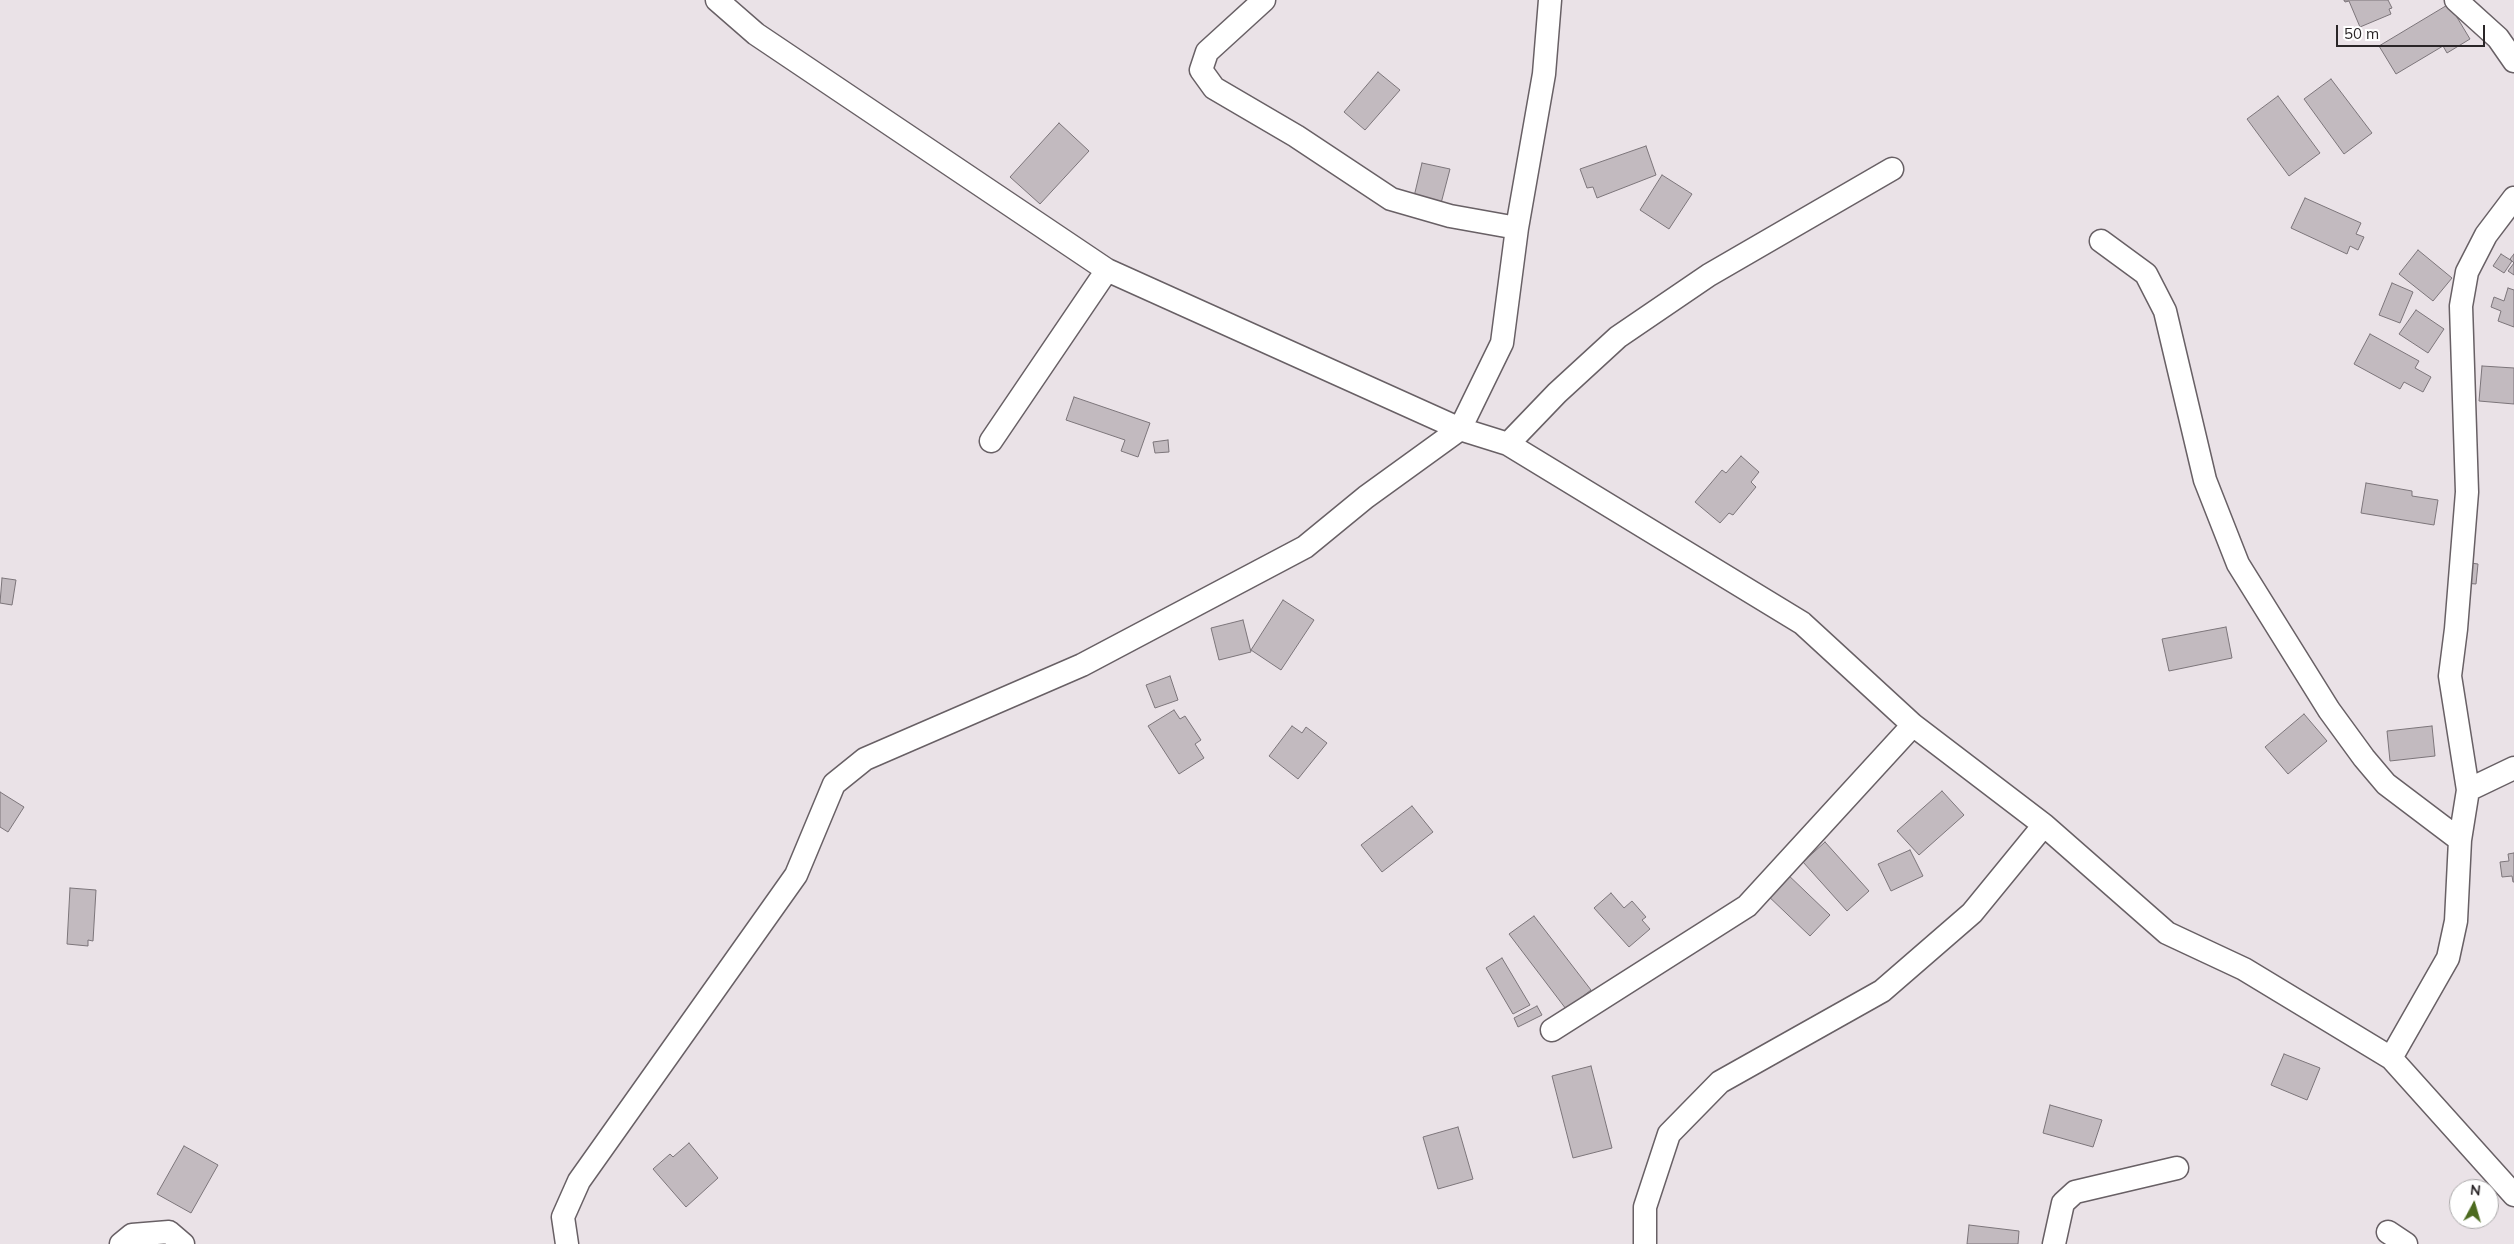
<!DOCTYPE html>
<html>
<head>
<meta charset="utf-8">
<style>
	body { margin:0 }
	#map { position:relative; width:2514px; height:1244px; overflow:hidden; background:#eae2e7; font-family:Mulish,sans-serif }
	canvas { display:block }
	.north { position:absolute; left:2449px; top:1179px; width:50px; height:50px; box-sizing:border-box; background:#fff; border:1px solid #aaa8a9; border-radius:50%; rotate:6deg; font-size:14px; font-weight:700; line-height:20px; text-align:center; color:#2a2628 }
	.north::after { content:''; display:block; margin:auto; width:18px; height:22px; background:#4c6a1f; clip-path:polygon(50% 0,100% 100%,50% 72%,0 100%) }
	.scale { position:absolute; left:2336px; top:25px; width:149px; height:22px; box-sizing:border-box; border:2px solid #2a2628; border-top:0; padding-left:6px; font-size:15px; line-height:18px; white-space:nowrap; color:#2a2628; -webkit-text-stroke:4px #fff; paint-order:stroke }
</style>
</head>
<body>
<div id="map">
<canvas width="2514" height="1244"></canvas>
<div class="north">N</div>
<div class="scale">50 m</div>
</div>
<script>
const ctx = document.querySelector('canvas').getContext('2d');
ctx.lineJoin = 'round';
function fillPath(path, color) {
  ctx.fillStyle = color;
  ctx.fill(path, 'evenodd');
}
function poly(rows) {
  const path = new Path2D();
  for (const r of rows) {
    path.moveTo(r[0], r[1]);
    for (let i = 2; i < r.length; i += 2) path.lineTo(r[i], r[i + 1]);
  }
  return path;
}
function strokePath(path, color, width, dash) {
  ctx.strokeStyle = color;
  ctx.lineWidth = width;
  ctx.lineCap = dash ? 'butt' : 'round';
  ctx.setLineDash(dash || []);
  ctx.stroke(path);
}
const building = poly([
	[2344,0,2388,0,2392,8,2389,9,2391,14,2360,27,2349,1,2345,2,2344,0],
	[2449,4,2470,39,2447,53,2443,46,2396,74,2379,46,2449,4],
	[1378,72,1400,90,1365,130,1344,112,1378,72],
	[2331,79,2372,133,2344,154,2304,99,2331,79],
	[2278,96,2320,153,2289,176,2247,119,2278,96],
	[1059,123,1089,151,1040,204,1010,177,1059,123],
	[1646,146,1656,175,1597,198,1593,187,1587,188,1580,169,1646,146],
	[1422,163,1450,169,1439,211,1412,205,1422,163],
	[1662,175,1692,194,1669,229,1640,210,1662,175],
	[2305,198,2361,223,2356,234,2364,237,2358,250,2350,246,2347,254,2291,228,2305,198],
	[2418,250,2452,278,2433,301,2399,274,2418,250],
	[2501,254,2512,261,2504,273,2493,266,2501,254],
	[2514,254,2514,275,2508,271,2514,263,2510,259,2514,254],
	[2392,283,2413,292,2400,323,2379,315,2392,283],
	[2508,288,2514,290,2514,327,2498,321,2501,311,2491,307,2494,297,2504,301,2508,288],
	[2416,310,2444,329,2428,353,2399,334,2416,310],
	[2370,334,2419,361,2415,368,2431,377,2423,392,2404,382,2400,389,2354,364,2370,334],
	[2482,366,2514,368,2514,404,2479,401,2482,366],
	[1074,397,1150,423,1138,457,1121,451,1125,440,1066,420,1074,397],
	[1168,440,1169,452,1155,453,1153,442,1168,440],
	[1741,456,1759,472,1751,482,1756,487,1733,515,1729,513,1720,523,1695,502,1722,470,1726,473,1741,456],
	[2366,483,2412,491,2412,496,2438,500,2434,525,2361,513,2366,483],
	[2456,561,2478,564,2476,584,2453,582,2456,561],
	[2,578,16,580,12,605,0,603,2,578],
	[1283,600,1314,620,1281,670,1251,650,1283,600],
	[1243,620,1251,652,1219,660,1211,628,1243,620],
	[2226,627,2232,658,2169,671,2162,639,2226,627],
	[1170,676,1178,700,1155,708,1146,685,1170,676],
	[1174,710,1180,719,1185,716,1201,740,1195,744,1204,758,1179,774,1148,726,1174,710],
	[2304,714,2327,741,2288,774,2265,747,2304,714],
	[1292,726,1302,733,1306,727,1327,743,1298,779,1269,756,1292,726],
	[2432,726,2435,756,2390,761,2387,731,2432,726],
	[1942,791,1964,815,1919,855,1897,831,1942,791],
	[0,792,24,807,8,832,0,827,0,792],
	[1412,806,1433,832,1382,872,1361,845,1412,806],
	[1825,842,1869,891,1847,911,1803,862,1825,842],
	[1910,850,1923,876,1891,891,1878,864,1910,850],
	[2514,853,2514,882,2513,882,2512,876,2502,877,2500,862,2509,861,2508,854,2514,853],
	[1784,871,1830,915,1810,936,1764,892,1784,871],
	[70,888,96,890,93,941,88,940,88,946,67,944,70,888],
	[1611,893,1624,908,1632,901,1646,917,1642,920,1650,929,1629,947,1594,908,1611,893],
	[1534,916,1591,990,1566,1009,1509,934,1534,916],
	[1502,958,1530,1005,1513,1014,1486,968,1502,958],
	[1537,1006,1542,1015,1518,1027,1514,1018,1537,1006],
	[2284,1054,2320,1068,2307,1100,2271,1085,2284,1054],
	[1591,1066,1612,1148,1573,1158,1552,1076,1591,1066],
	[2050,1105,2102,1120,2093,1147,2043,1133,2050,1105],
	[1458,1127,1473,1179,1438,1189,1423,1137,1458,1127],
	[689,1143,718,1178,686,1207,653,1169,670,1154,673,1157,689,1143],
	[184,1146,218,1165,191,1213,157,1194,184,1146],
	[1969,1225,2019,1231,2018,1244,1967,1244,1969,1225]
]);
const street = poly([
	[717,0,756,34,1107,270,1460,429,1508,444,1802,623,1913,725,2044,825,2167,933,2244,969,2391,1058,2514,1195],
	[1264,0,1207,52,1201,70,1214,88,1296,136,1391,199,1450,216,1517,228],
	[2456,0,2498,38,2514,61],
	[2101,241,2146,274,2165,311,2205,480,2238,564,2329,710,2364,758,2386,784,2460,840],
	[991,441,1107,270],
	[1508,444,1557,393,1618,337,1709,275,1892,169],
	[2468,790,2514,768],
	[1552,1030,1747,906,1913,725],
	[2391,1058,2448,958,2456,921,2460,840,2468,790,2450,676,2456,629,2467,492,2461,306,2467,272,2486,235,2514,198],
	[2388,1232,2406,1244],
	[121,1244,132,1235,169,1232,183,1244],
	[567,1244,563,1217,579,1181,796,875,834,784,865,759,1082,665,1305,547,1366,497,1460,429,1502,343,1517,228,1544,74,1550,0],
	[1645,1244,1645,1207,1669,1134,1720,1082,1882,991,1972,913,2044,825],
	[2054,1244,2063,1203,2075,1192,2177,1168]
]);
fillPath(building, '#c2babf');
strokePath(building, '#7c757a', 1);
strokePath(street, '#686065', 25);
strokePath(street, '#fff', 22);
</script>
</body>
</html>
